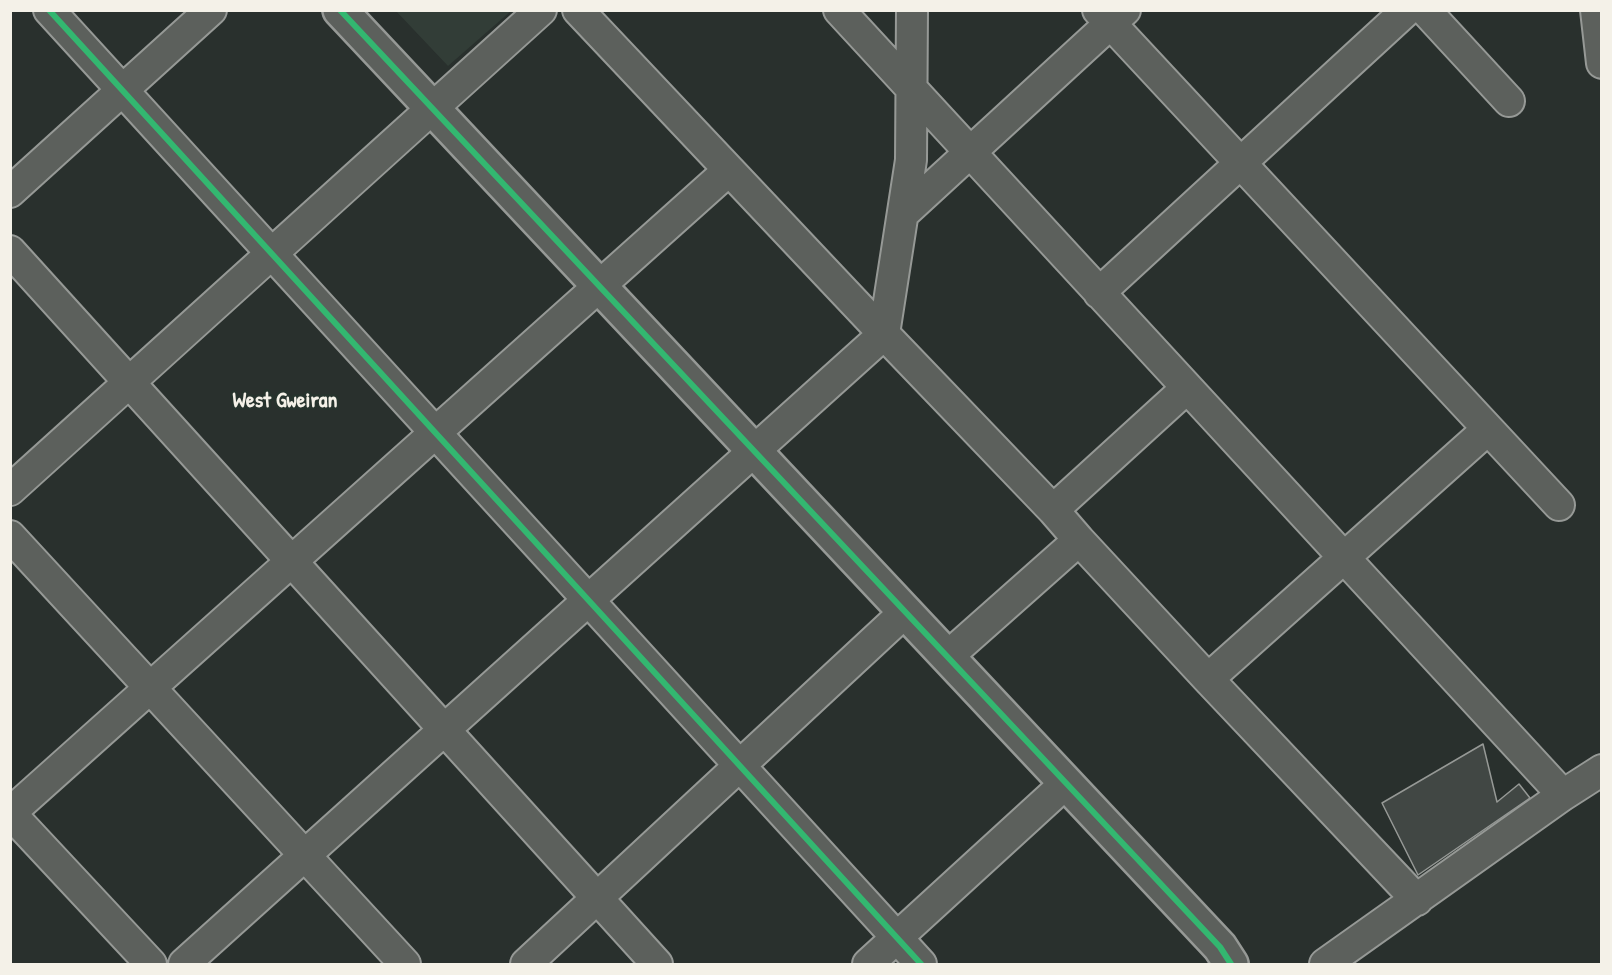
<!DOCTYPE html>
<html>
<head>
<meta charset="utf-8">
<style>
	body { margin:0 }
	#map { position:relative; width:1612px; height:975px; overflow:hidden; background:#29302d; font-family:"Patrick Hand",sans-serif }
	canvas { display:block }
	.frame { position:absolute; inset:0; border:12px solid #f4f1e8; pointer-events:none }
</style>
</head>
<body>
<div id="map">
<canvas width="1612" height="975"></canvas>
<div class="frame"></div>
</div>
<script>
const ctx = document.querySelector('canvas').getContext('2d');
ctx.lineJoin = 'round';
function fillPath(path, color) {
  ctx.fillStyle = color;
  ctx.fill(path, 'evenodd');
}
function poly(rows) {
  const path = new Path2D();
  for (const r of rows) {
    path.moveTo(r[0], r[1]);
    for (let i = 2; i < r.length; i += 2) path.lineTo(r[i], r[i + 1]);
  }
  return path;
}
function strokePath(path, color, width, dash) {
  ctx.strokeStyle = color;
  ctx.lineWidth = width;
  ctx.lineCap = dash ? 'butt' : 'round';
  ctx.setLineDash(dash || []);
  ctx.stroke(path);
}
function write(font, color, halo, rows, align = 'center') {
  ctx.font = font + ' "Patrick Hand",sans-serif';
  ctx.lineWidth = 5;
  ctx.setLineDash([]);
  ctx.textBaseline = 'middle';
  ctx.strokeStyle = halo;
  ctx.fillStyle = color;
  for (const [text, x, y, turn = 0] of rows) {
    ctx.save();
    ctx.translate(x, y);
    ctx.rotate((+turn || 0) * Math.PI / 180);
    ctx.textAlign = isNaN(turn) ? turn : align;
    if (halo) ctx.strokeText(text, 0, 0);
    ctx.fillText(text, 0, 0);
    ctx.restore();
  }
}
const built = poly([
	[396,11,511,11,448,66]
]);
const building = poly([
	[1483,744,1497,802,1519,784,1530,798,1418,875,1382,803,1483,744]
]);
const minor = poly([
	[49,10,921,964],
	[578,10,884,334,1053,510,1079,540,1208,679,1417,900],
	[839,10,1563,795],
	[1098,10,1559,505],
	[1425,10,1509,101],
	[1596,10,1602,63],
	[10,192,211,10],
	[904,213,1125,10],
	[10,251,657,964],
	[1099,293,1407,10],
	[10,490,541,10],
	[1053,510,1187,388],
	[10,536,405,964],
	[947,657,1079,540],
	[1208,679,1488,429],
	[10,813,729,170],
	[10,813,151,964],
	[184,964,884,334,911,160,912,10],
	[526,964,905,612],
	[868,964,1066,783],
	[1325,964,1563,795,1602,770]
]);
const tertiary = poly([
	[340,10,1220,947,1231,964]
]);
const cycleway = poly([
	[49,10,921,964],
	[340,10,1220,947,1231,964]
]);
const neighbourhoodNames = [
	["West Gweiran",285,401]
];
fillPath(built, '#323d37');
fillPath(building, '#414744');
strokePath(building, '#969996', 1.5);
strokePath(minor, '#969996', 34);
strokePath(tertiary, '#969996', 38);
strokePath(minor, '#5c605c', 30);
strokePath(tertiary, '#5c605c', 33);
strokePath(cycleway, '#33b770', 6);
write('bold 22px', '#f4f1e8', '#26332d', neighbourhoodNames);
</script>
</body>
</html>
